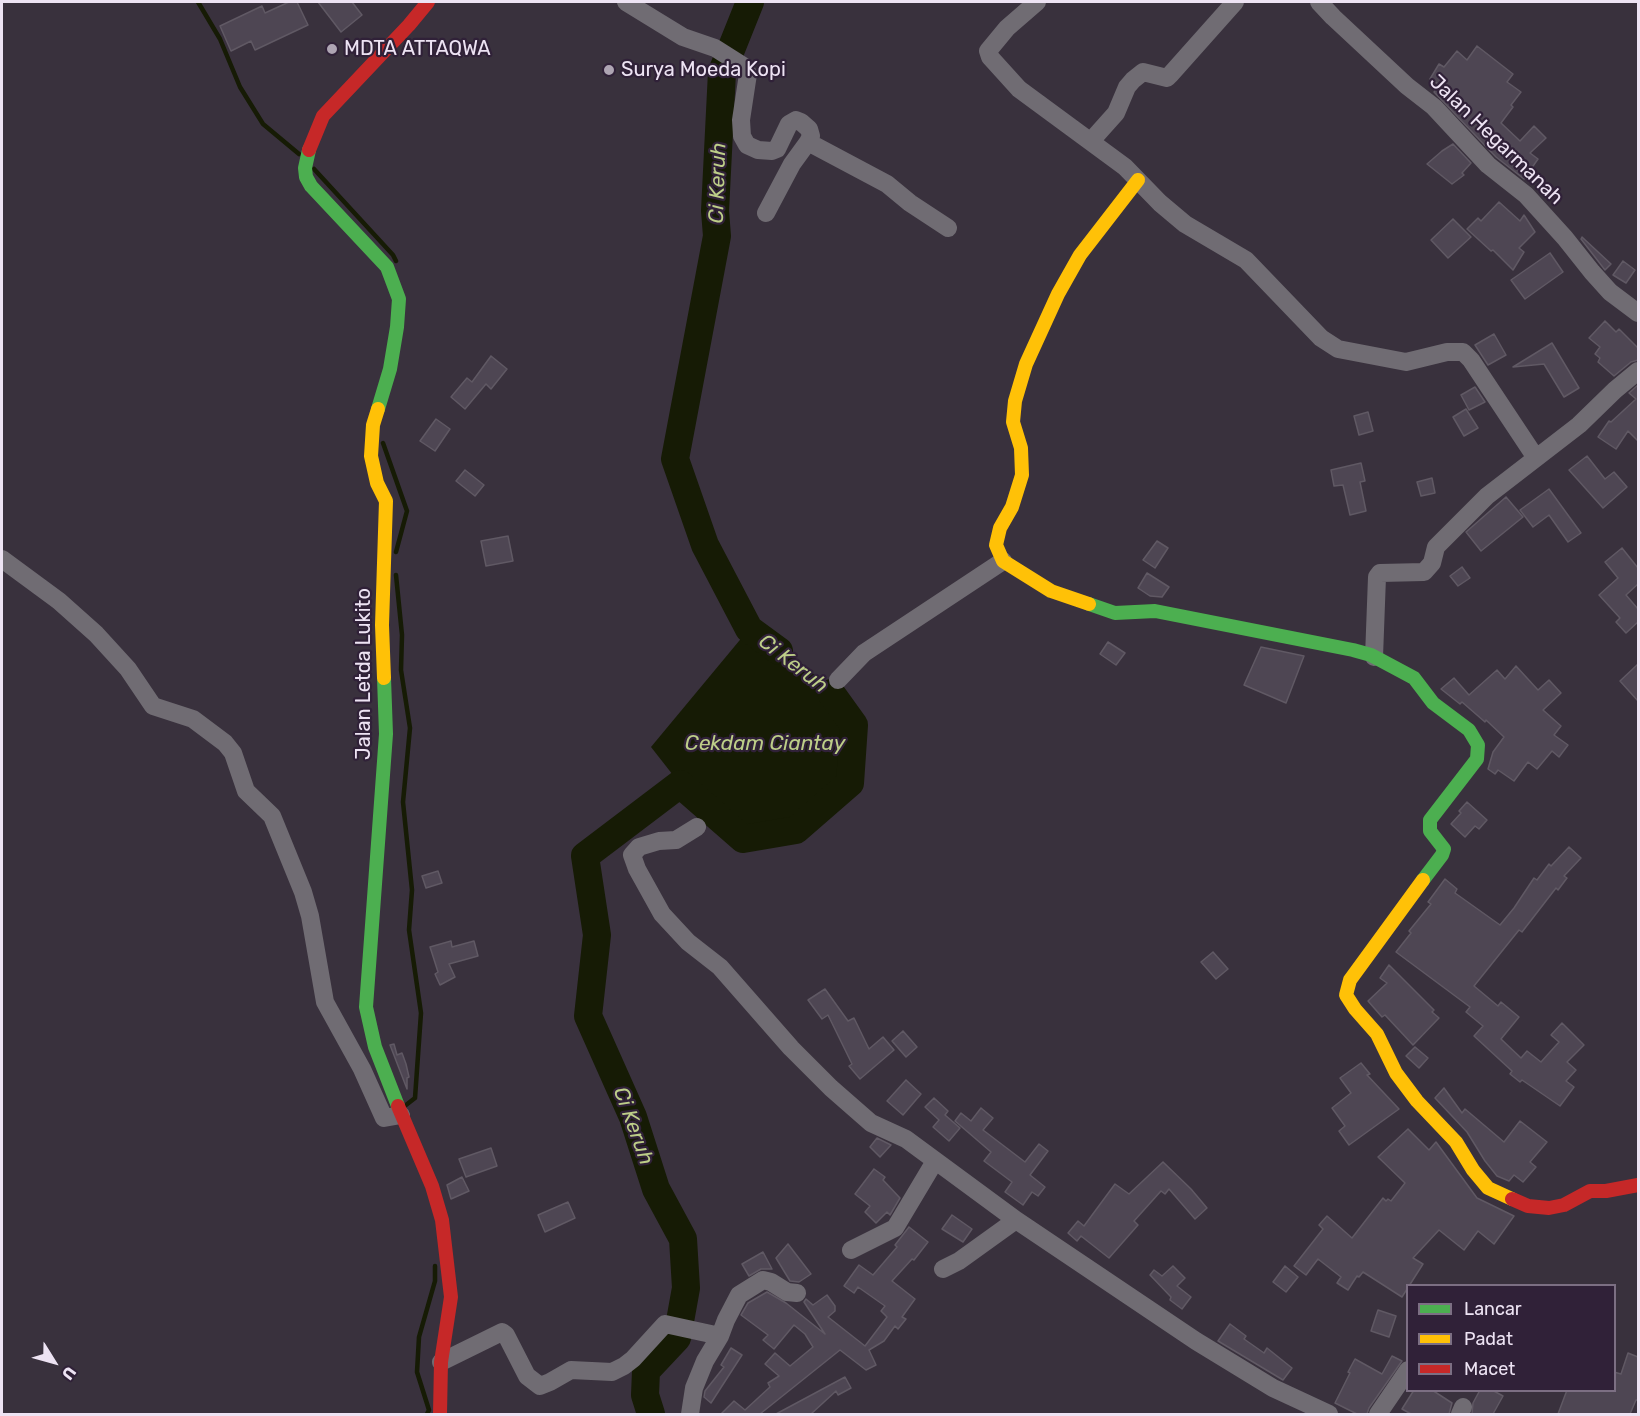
<!DOCTYPE html>
<html>
<head>
<meta charset="utf-8">
<style>
	body { margin:0 }
	#map { position:relative; width:1640px; height:1416px; overflow:hidden; background:#39313d; font-family:Rubik,sans-serif }
	canvas { display:block }
	.frame { position:absolute; inset:0; border:3px solid #ede3f3; pointer-events:none }
	.legend { position:absolute; left:1406px; top:1284px; width:210px; height:108px; box-sizing:border-box; background:#302138; border:2px solid #7c6f83; margin:0; padding:8px 10px; list-style:none; font-size:18px; color:#ede3f3 }
	.legend li { display:flex; align-items:center; gap:12px; height:30px }
	.legend b { width:30px; border:2px solid #7c6f83 }
	.north { position:absolute; left:24px; top:1332px; width:60px; height:60px; -webkit-text-stroke:4px #302138; paint-order:stroke; rotate:127deg; font-size:16px; font-weight:700; line-height:24px; text-align:center; color:#ede3f3 }
	.north::after { content:''; display:block; margin:auto; width:21px; height:27px; background:#ede3f3; clip-path:polygon(50% 0,100% 100%,50% 72%,0 100%) }
</style>
</head>
<body>
<div id="map">
<canvas width="1640" height="1416"></canvas>
<div class="frame"></div>
<ul class="legend">
<li><b style="height:8px;background:#4caf50"></b>Lancar</li>
<li><b style="height:8px;background:#ffc107"></b>Padat</li>
<li><b style="height:8px;background:#c62828"></b>Macet</li>
</ul>
<div class="north">U</div>
</div>
<script>
const ctx = document.querySelector('canvas').getContext('2d');
ctx.lineJoin = 'round';
function fillPath(path, color) {
  ctx.fillStyle = color;
  ctx.fill(path, 'evenodd');
}
function poly(rows) {
  const path = new Path2D();
  for (const r of rows) {
    path.moveTo(r[0], r[1]);
    for (let i = 2; i < r.length; i += 2) path.lineTo(r[i], r[i + 1]);
  }
  return path;
}
function strokePath(path, color, width, dash) {
  ctx.strokeStyle = color;
  ctx.lineWidth = width;
  ctx.lineCap = dash ? 'butt' : 'round';
  ctx.setLineDash(dash || []);
  ctx.stroke(path);
}
function write(font, color, halo, rows, align = 'center') {
  ctx.font = font + ' Rubik,sans-serif';
  ctx.lineWidth = 4.5;
  ctx.setLineDash([]);
  ctx.textBaseline = 'middle';
  ctx.strokeStyle = halo;
  ctx.fillStyle = color;
  for (const [text, x, y, turn = 0] of rows) {
    ctx.save();
    ctx.translate(x, y);
    ctx.rotate((+turn || 0) * Math.PI / 180);
    ctx.textAlign = isNaN(turn) ? turn : align;
    if (halo) ctx.strokeText(text, 0, 0);
    ctx.fillText(text, 0, 0);
    ctx.restore();
  }
}
const water = poly([
	[749,629,769,635,825,684,854,725,850,783,796,830,744,838,680,784,651,747]
]);
const stream = poly([
	[198,2,220,39,240,87,263,124,299,154],
	[314,169,393,255,396,261],
	[383,443,407,511,396,552],
	[396,575,402,635,401,670,410,728,403,802,412,890,409,930,421,1013,415,1098,406,1105],
	[427,1414,429,1410,417,1372,419,1337,435,1281,435,1266]
]);
const river = poly([
	[750,2,722,72,715,211,717,236,675,459,705,545,749,629,779,651],
	[651,1414,645,1395,646,1371,677,1338,686,1288,683,1239,656,1189,633,1117,588,1016,597,935,585,856,680,784,743,839,796,830,850,783,854,725,831,693]
]);
const building = poly([
	[289,2,297,2,308,25,255,50,251,41,231,51,220,26,262,6,265,13,289,2],
	[318,2,352,2,362,15,341,32,318,2],
	[1477,46,1513,74,1507,82,1521,92,1511,105,1513,107,1501,123,1520,141,1534,126,1546,138,1530,153,1538,159,1524,179,1496,157,1434,92,1440,85,1430,79,1439,64,1444,67,1457,51,1467,60,1477,46],
	[1453,144,1471,163,1462,173,1464,175,1452,184,1427,164,1442,151,1453,144],
	[1499,202,1520,221,1524,215,1535,232,1519,248,1524,252,1513,270,1493,250,1491,251,1467,229,1478,218,1481,221,1499,202],
	[1453,219,1471,237,1448,258,1431,240,1453,219],
	[1582,237,1611,264,1605,270,1581,239,1582,237],
	[1550,253,1563,272,1525,299,1511,280,1550,253],
	[1623,261,1635,270,1626,283,1613,275,1623,261],
	[1605,321,1616,332,1619,329,1638,348,1638,360,1631,362,1614,376,1598,362,1600,358,1595,354,1600,347,1589,338,1605,321],
	[1494,334,1506,355,1488,365,1475,345,1494,334],
	[1552,343,1579,388,1564,397,1544,364,1513,367,1552,343],
	[491,356,507,369,491,389,486,384,465,409,451,397,467,378,472,382,491,356],
	[1638,385,1638,441,1628,431,1616,449,1598,437,1609,421,1611,422,1636,399,1629,393,1638,385],
	[1475,387,1485,402,1469,410,1461,395,1475,387],
	[1466,409,1478,428,1464,436,1453,417,1466,409],
	[1368,412,1373,431,1359,435,1354,416,1368,412],
	[436,419,450,429,435,451,420,441,436,419],
	[1587,456,1605,479,1614,472,1627,487,1603,508,1569,470,1587,456],
	[1361,463,1365,481,1360,482,1366,511,1350,515,1343,485,1334,486,1331,470,1361,463],
	[465,470,484,485,475,496,456,481,465,470],
	[1432,478,1435,493,1421,496,1417,482,1432,478],
	[1549,489,1581,533,1568,542,1549,515,1533,527,1520,510,1549,489],
	[1506,497,1523,517,1481,551,1466,532,1506,497],
	[508,536,513,561,486,566,481,541,508,536],
	[1157,541,1168,548,1155,568,1143,560,1157,541],
	[1622,548,1638,568,1638,584,1626,595,1638,609,1638,622,1626,633,1616,622,1620,618,1599,595,1618,578,1605,562,1622,548],
	[1462,567,1470,578,1458,586,1450,576,1462,567],
	[1147,573,1169,587,1162,597,1150,596,1138,588,1147,573],
	[1108,642,1125,653,1116,665,1100,654,1108,642],
	[1261,647,1304,656,1286,703,1244,685,1261,647],
	[1638,664,1638,701,1620,681,1638,664],
	[1516,666,1538,690,1549,680,1561,693,1543,710,1561,726,1554,735,1568,745,1559,757,1552,751,1537,769,1528,762,1514,781,1498,770,1495,774,1488,769,1493,752,1504,737,1486,720,1485,722,1462,702,1460,704,1441,689,1454,678,1469,695,1497,670,1505,679,1516,666],
	[1467,802,1487,820,1479,829,1475,826,1465,837,1451,824,1461,813,1459,811,1467,802],
	[1569,847,1581,858,1564,876,1567,878,1558,890,1556,888,1522,932,1519,930,1474,986,1498,1006,1501,1002,1519,1017,1501,1039,1521,1058,1527,1051,1541,1062,1559,1042,1551,1035,1562,1023,1584,1045,1567,1062,1576,1070,1566,1081,1574,1087,1560,1106,1522,1080,1520,1082,1510,1074,1512,1071,1474,1036,1483,1026,1466,1012,1470,1007,1396,952,1411,933,1409,931,1431,904,1428,902,1445,879,1457,889,1455,893,1500,925,1514,908,1534,878,1537,880,1549,864,1551,866,1569,847],
	[438,871,442,883,426,888,422,876,438,871],
	[451,941,452,947,474,941,478,956,449,964,455,977,440,985,435,974,438,972,430,947,451,941],
	[1213,952,1228,969,1216,979,1201,962,1213,952],
	[1389,965,1434,1010,1432,1012,1439,1018,1413,1045,1385,1015,1382,1017,1368,1001,1387,983,1380,978,1389,965],
	[825,989,848,1021,854,1018,869,1049,883,1037,894,1050,860,1079,849,1066,852,1064,828,1015,822,1019,808,1000,825,989],
	[903,1031,917,1047,906,1057,892,1041,903,1031],
	[394,1044,397,1055,402,1053,406,1064,409,1077,407,1078,407,1089,390,1045,394,1044],
	[1415,1047,1428,1058,1419,1068,1406,1056,1415,1047],
	[1361,1063,1370,1074,1367,1075,1399,1109,1349,1145,1339,1131,1345,1126,1332,1108,1351,1093,1340,1078,1361,1063],
	[906,1080,921,1094,903,1115,887,1101,906,1080],
	[1444,1088,1462,1113,1465,1109,1504,1142,1520,1121,1547,1142,1530,1162,1536,1167,1523,1182,1514,1175,1509,1181,1497,1176,1485,1161,1467,1132,1435,1098,1444,1088],
	[934,1098,948,1111,945,1115,960,1128,949,1141,933,1127,939,1120,925,1107,934,1098],
	[981,1108,993,1118,983,1130,1025,1162,1039,1144,1048,1151,1030,1175,1045,1187,1038,1196,1032,1192,1023,1205,1005,1192,1012,1182,984,1161,991,1152,955,1121,961,1113,971,1121,981,1108],
	[1408,1129,1429,1150,1436,1142,1477,1198,1514,1216,1494,1244,1478,1231,1464,1250,1439,1230,1413,1258,1423,1264,1402,1297,1363,1272,1359,1277,1357,1276,1348,1290,1337,1283,1341,1277,1318,1259,1306,1275,1294,1266,1323,1229,1319,1225,1327,1216,1352,1238,1383,1198,1386,1201,1388,1199,1391,1201,1405,1183,1378,1157,1408,1129],
	[877,1138,891,1145,880,1157,870,1147,877,1138],
	[491,1148,497,1166,466,1177,459,1159,491,1148],
	[1163,1162,1191,1189,1207,1208,1195,1219,1169,1189,1165,1194,1161,1191,1134,1221,1138,1225,1109,1258,1081,1236,1077,1241,1068,1233,1078,1221,1084,1226,1115,1184,1129,1194,1163,1162],
	[874,1169,885,1177,883,1180,900,1198,890,1215,887,1212,876,1223,865,1212,870,1206,855,1194,874,1169],
	[462,1177,469,1191,451,1199,447,1185,462,1177],
	[568,1202,575,1218,545,1232,538,1215,568,1202],
	[952,1215,972,1229,963,1242,942,1229,952,1215],
	[909,1227,928,1242,914,1260,912,1259,892,1281,915,1299,902,1317,906,1319,898,1329,895,1326,884,1341,869,1350,876,1365,866,1370,840,1350,760,1414,721,1414,734,1401,745,1410,770,1387,768,1383,779,1376,765,1364,775,1353,790,1366,813,1347,805,1334,794,1325,774,1349,763,1340,768,1335,741,1315,748,1303,767,1292,786,1303,825,1334,804,1302,806,1299,813,1305,827,1295,835,1306,835,1311,828,1317,865,1346,887,1317,881,1311,885,1306,858,1287,854,1293,844,1286,859,1265,873,1275,897,1247,895,1245,909,1227],
	[788,1244,811,1274,799,1282,790,1281,776,1258,788,1244],
	[763,1252,772,1269,761,1269,749,1276,742,1264,763,1252],
	[1173,1266,1185,1278,1177,1286,1191,1297,1182,1309,1170,1300,1171,1297,1150,1275,1154,1270,1162,1276,1173,1266],
	[1285,1266,1298,1277,1286,1292,1273,1282,1285,1266],
	[1378,1310,1396,1316,1389,1337,1371,1331,1378,1310],
	[1230,1324,1246,1336,1244,1339,1264,1353,1267,1348,1292,1368,1283,1380,1218,1341,1230,1324],
	[731,1348,742,1355,711,1403,704,1397,705,1391,724,1367,721,1365,731,1348],
	[1628,1353,1638,1357,1638,1400,1636,1400,1630,1414,1558,1414,1567,1390,1614,1390,1614,1372,1621,1374,1628,1353],
	[1392,1356,1402,1361,1369,1408,1367,1414,1357,1414,1335,1403,1350,1373,1348,1372,1355,1359,1382,1374,1392,1356],
	[845,1377,851,1388,838,1395,836,1391,811,1414,776,1414,845,1377],
	[1414,1390,1432,1390,1452,1403,1449,1414,1411,1414,1402,1409,1414,1390],
	[1480,1390,1492,1390,1503,1396,1493,1414,1472,1414,1473,1403,1480,1390]
]);
const street = poly([
	[626,2,683,37,715,48,745,67,748,74,741,120,742,136,747,145,758,150,772,151,777,149,789,124,796,120,801,122,809,129,811,136,808,142,792,164,766,213],
	[1037,2,1007,28,988,51,990,57,1019,89,1125,167,1160,203,1185,224,1246,260,1321,338,1338,349,1406,362,1447,352,1463,352,1471,360,1536,458],
	[1319,2,1333,17,1407,86,1434,107,1488,165,1526,195,1565,238,1592,272,1610,292,1638,313],
	[1091,141,1116,113,1127,87,1133,80,1143,72,1167,78,1170,75,1235,2],
	[808,142,887,184,910,203,948,228],
	[2,559,59,601,96,634,128,669,153,706,193,719,225,743,233,753,246,791,272,816,303,892,310,916,325,1002,362,1069,384,1118,401,1115],
	[1374,657,1377,577,1380,573,1424,572,1432,563,1436,547,1487,496,1579,425,1615,390,1638,371],
	[838,680,864,653,1003,561],
	[697,827,676,840,659,841,639,847,632,855,637,869,662,914,688,942,720,967,791,1048,831,1088,871,1123,906,1139,1016,1220],
	[851,1250,895,1228,935,1161],
	[943,1269,959,1261,1016,1220,1196,1341,1273,1388,1329,1414],
	[441,1362,502,1332,506,1335,527,1376,540,1386,550,1382,571,1370,612,1372,624,1366,633,1359,665,1324,720,1336],
	[690,1414,694,1388,705,1361,720,1336,726,1320,739,1295,763,1280,771,1282,787,1292,797,1293],
	[1378,1414,1408,1370],
	[1460,1414,1463,1407]
]);
const fast = poly([
	[309,150,305,168,306,177,311,186,387,267,399,299,397,327,390,369,378,409],
	[1089,604,1115,613,1155,611,1353,650,1371,655,1414,678,1433,703,1469,730,1478,745,1477,759,1430,820,1430,831,1444,849,1442,855,1423,880],
	[384,678,386,734,366,1007,375,1047,398,1106]
]);
const slow = poly([
	[378,409,373,425,371,456,377,483,386,501,382,625,384,678],
	[1089,604,1051,591,1003,561,996,545,1000,528,1012,507,1022,475,1021,448,1013,422,1015,401,1026,364,1058,294,1080,255,1138,180],
	[1423,880,1350,980,1346,995,1355,1009,1377,1034,1396,1073,1417,1101,1456,1142,1473,1170,1488,1188,1512,1199]
]);
const jam = poly([
	[309,150,323,116,409,25,428,2],
	[398,1106,432,1186,442,1220,451,1297,441,1362,440,1414],
	[1512,1199,1528,1206,1549,1208,1564,1205,1590,1191,1606,1191,1638,1185]
]);
const markers = [
	[332,49,6,"#aea5b3"],
	[609,70,6,"#aea5b3"]
];
const poiNames = [
	["MDTA ATTAQWA",344,49],
	["Surya Moeda Kopi",621,70]
];
const streetNames = [
	["Jalan Hegarmanah",1496,140,44],
	["Jalan Letda Lukito",364,674,-90]
];
const waterNames = [
	["Ci Keruh",718,183,-88],
	["Ci Keruh",793,664,38],
	["Cekdam Ciantay",765,744],
	["Ci Keruh",633,1126,70]
];
fillPath(water, '#161b05');
strokePath(stream, '#161b05', 4.5);
strokePath(river, '#161b05', 28);
fillPath(building, '#4e4653');
strokePath(building, '#605964', 1.5);
strokePath(street, '#706c73', 18);
strokePath(fast, '#4caf50', 14);
strokePath(slow, '#ffc107', 14);
strokePath(jam, '#c62828', 14);
for (const [x, y, r, color] of markers) {
  const dot = new Path2D();
  dot.arc(x, y, r, 0, 2 * Math.PI);
  ctx.fillStyle = color;
  ctx.fill(dot);
  strokePath(dot, '#302138', 2);
}
write('20px', '#ede3f3', '#302138', poiNames, 'left');
write('20px', '#ede3f3', '#302138', streetNames);
write('italic 21px', '#bdce88', '#302138', waterNames);
</script>
</body>
</html>
